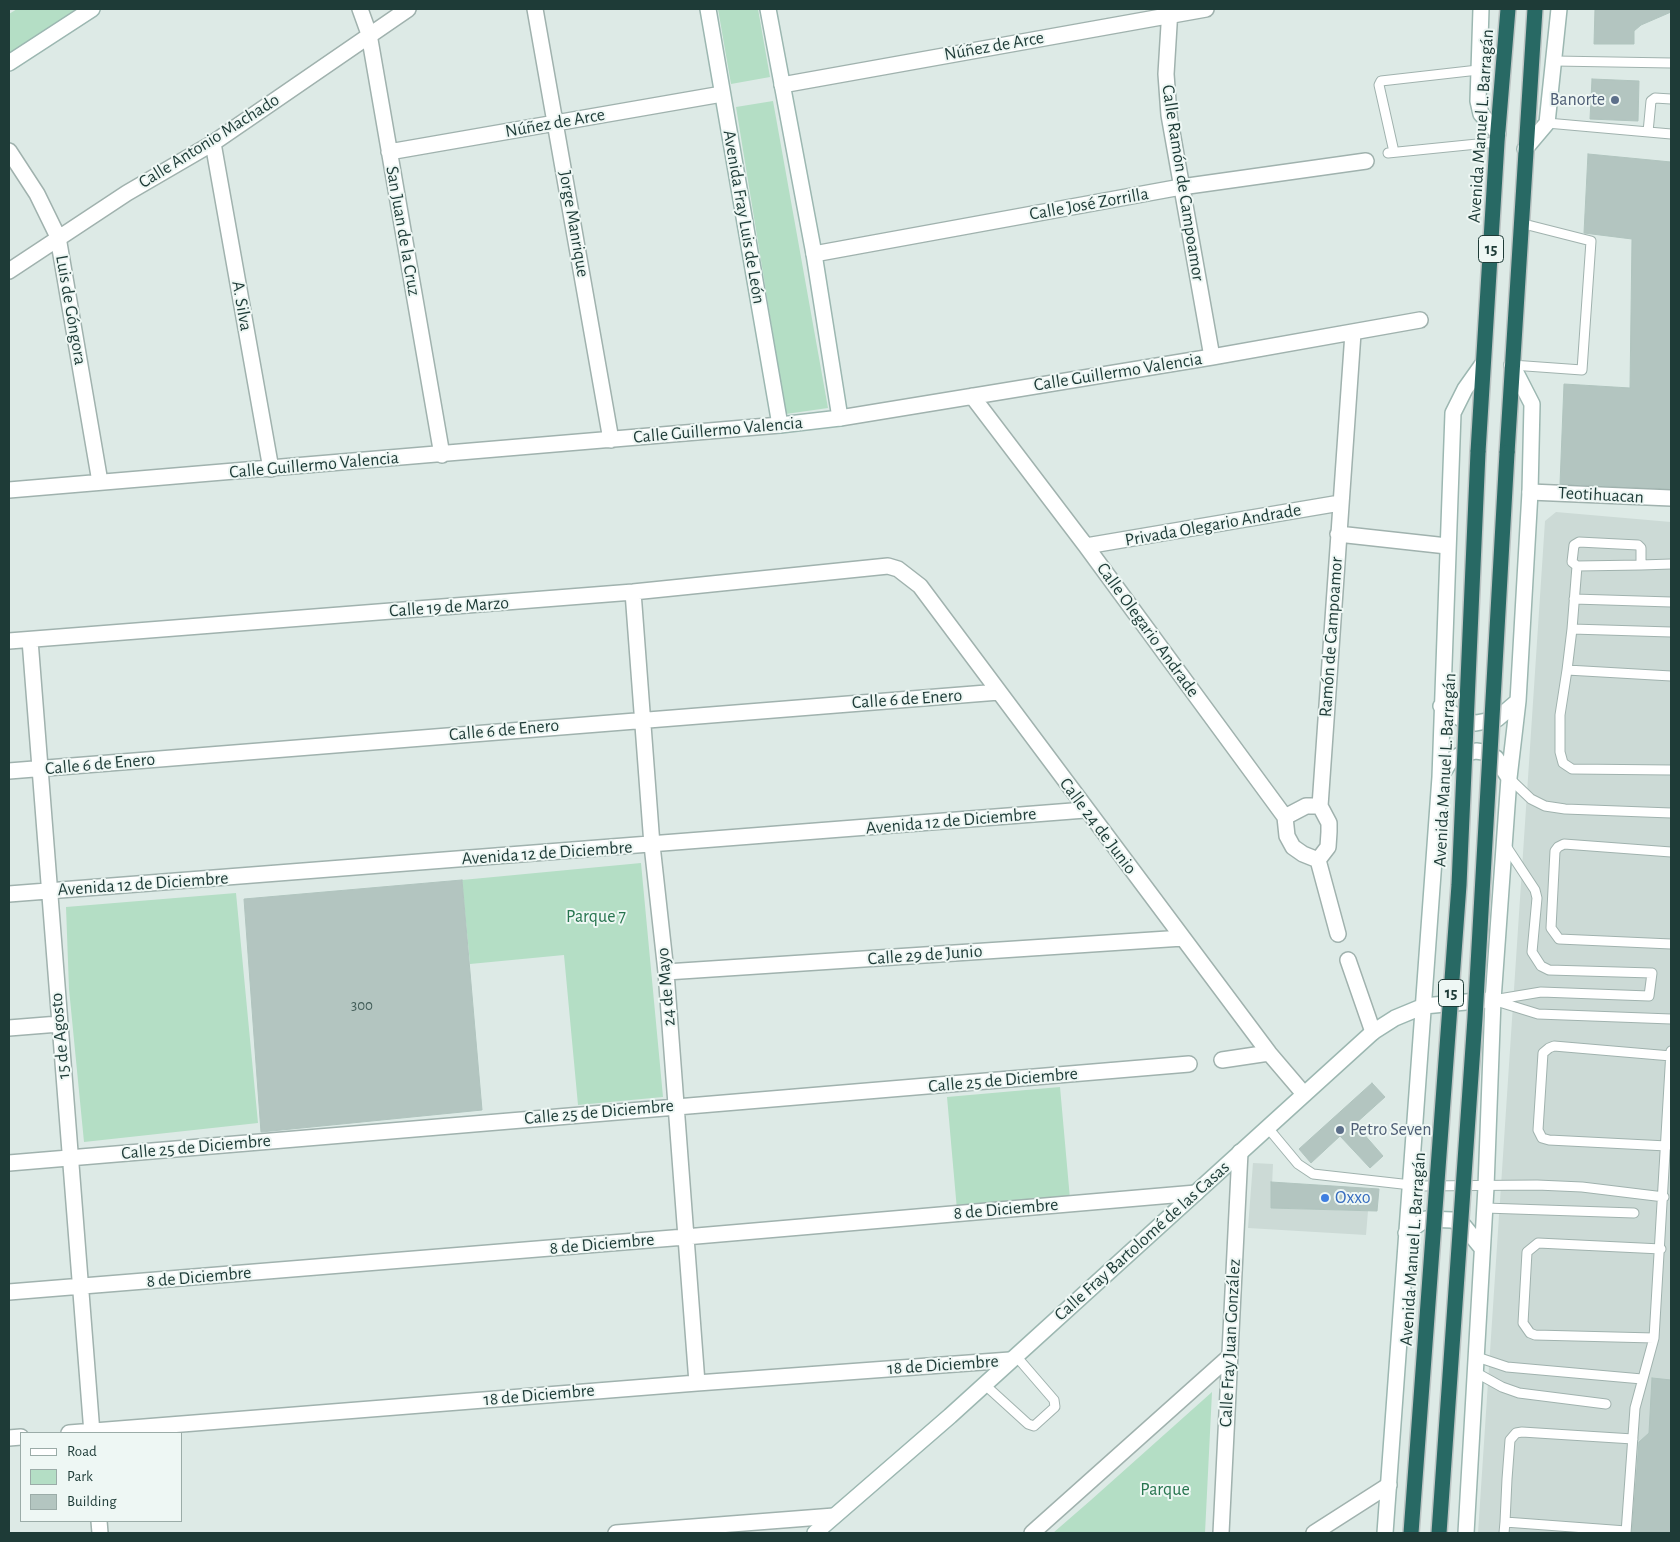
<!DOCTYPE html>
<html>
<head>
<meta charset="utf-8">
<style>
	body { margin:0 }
	#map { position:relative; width:1680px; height:1542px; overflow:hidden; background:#ddeae6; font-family:"Alegreya Sans",sans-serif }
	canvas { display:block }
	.frame { position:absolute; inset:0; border:10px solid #1e3b37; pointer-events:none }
	.legend { position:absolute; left:20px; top:1432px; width:162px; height:90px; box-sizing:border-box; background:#eef7f4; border:1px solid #9baca8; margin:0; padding:6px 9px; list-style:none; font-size:15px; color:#1e3b37 }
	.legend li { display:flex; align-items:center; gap:10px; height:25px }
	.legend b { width:25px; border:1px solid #9baca8 }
</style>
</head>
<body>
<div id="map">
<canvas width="1680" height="1542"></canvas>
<div class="frame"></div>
<ul class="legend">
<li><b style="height:6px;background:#fff"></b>Road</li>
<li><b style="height:14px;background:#b4dec5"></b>Park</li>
<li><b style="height:14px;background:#b3c5c0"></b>Building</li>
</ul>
</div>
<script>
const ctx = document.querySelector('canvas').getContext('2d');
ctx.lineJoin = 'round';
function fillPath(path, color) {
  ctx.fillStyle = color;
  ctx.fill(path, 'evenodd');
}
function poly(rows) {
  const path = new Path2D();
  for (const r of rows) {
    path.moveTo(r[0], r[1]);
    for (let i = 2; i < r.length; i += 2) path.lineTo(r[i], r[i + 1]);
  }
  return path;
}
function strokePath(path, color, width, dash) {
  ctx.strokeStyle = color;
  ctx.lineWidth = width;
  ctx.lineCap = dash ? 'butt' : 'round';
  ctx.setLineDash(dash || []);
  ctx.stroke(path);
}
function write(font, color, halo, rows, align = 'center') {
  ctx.font = font + ' "Alegreya Sans",sans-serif';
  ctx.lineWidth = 4;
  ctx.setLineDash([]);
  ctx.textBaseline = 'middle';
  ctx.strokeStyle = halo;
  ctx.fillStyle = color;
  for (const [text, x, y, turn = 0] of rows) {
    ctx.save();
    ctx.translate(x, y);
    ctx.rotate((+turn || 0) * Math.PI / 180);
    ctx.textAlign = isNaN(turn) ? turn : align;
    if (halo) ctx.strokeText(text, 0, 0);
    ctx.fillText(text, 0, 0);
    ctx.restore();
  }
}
const built = poly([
	[1556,512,1671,522,1671,1533,1478,1533,1545,521],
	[1253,1163,1273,1164,1271,1208,1368,1211,1366,1235,1248,1228]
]);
const green = poly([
	[17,9,84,9,9,59,9,14],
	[718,9,758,9,770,77,731,84],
	[773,101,828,408,786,414,736,107],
	[641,863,663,1097,578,1105,564,955,470,964,462,880],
	[236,893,258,1123,84,1142,69,989,66,907],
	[1060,1087,1070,1199,957,1210,947,1097],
	[1212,1392,1205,1533,1053,1533,1091,1500]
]);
const building = poly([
	[1595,9,1671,9,1671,12,1641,25,1634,31,1634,44,1594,44,1595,9],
	[1592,79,1639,81,1638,121,1590,119,1592,79],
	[1588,154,1671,162,1671,489,1560,484,1564,384,1630,388,1632,239,1584,233,1588,154],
	[462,880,482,1110,261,1132,244,899,462,880],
	[1372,1083,1385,1097,1355,1124,1383,1156,1370,1168,1340,1136,1311,1163,1299,1149,1372,1083],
	[1271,1182,1379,1189,1377,1211,1271,1208,1271,1182],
	[1652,1378,1671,1380,1671,1533,1632,1533,1639,1442,1649,1433,1652,1378]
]);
const lane = poly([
	[1555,61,1671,63],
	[1547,123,1671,134],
	[1648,132,1651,101,1655,98,1671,99],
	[1394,152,1379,85,1381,81,1478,70],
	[1388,153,1497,142],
	[1512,365,1582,370,1591,241,1520,223],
	[1641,565,1641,548,1638,545,1579,542,1574,545,1572,562,1577,566,1641,565,1671,564],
	[1577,566,1572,629,1671,632],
	[1574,599,1671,602],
	[1567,670,1572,629],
	[1671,676,1567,670,1560,715,1560,752,1563,763,1572,769,1671,770],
	[1509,778,1531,799,1545,806,1565,809,1671,813],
	[1671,852,1564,844,1558,847,1555,851,1551,928,1559,939,1671,944],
	[1493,1000,1541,992,1649,996,1652,973,1549,970,1541,966,1532,952,1537,898,1535,890,1506,846],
	[1496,1001,1538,1014,1671,1019],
	[1268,1128,1298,1164,1313,1174,1420,1186,1537,1185,1582,1187,1664,1197],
	[1667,1146,1549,1140,1542,1138,1538,1130,1543,1053,1549,1048,1554,1046,1671,1056],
	[1485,1208,1634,1213],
	[1654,1338,1535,1335,1530,1333,1523,1323,1527,1252,1538,1243,1661,1249],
	[1477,1357,1507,1367,1642,1379],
	[1475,1372,1502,1387,1519,1393,1606,1404],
	[984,1384,1028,1424,1034,1426,1055,1407,1054,1400,1016,1356],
	[1626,1531,1505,1522,1507,1479,1510,1440,1516,1433,1522,1432,1633,1439],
	[1504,1533,1505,1522],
	[1626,1533,1635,1408,1654,1338,1671,1051]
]);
const street = poly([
	[360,9,369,34,442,455],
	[535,9,611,440],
	[1170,9,1166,74,1169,115,1212,357],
	[782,85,1206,9],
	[213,143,271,469],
	[9,151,37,194,58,237,100,482],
	[389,152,722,94],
	[814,254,1181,187,1366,161],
	[9,271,127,193,213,143,408,9],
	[972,396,1086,546,1285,817,1287,836,1293,847,1303,854,1318,860],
	[840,418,1212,357,1420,320],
	[9,490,780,425],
	[1530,492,1671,498],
	[1338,534,1447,546],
	[1086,546,1340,503],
	[633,592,652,845,666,972,697,1383],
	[30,640,92,1433],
	[9,641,633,592,888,566,898,569,920,586,1269,1053,1304,1094],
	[9,771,999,692],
	[1285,817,1306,806,1320,806],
	[9,894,1085,810],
	[1338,934,1318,860,1328,847,1329,832,1329,823,1320,806,1353,333],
	[1348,960,1373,1032],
	[666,972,1183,938],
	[9,1028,59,1024],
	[1222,1060,1269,1053],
	[9,1163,1189,1064],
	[9,1292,685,1237,1196,1193],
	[69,1433,697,1383,1010,1360],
	[9,1438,21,1437],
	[99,1521,100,1533],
	[616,1533,834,1516],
	[1032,1533,1229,1357],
	[1221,1533,1240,1152],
	[1314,1533,1389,1485]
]);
const secondary = poly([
	[708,9,780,425,840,418,814,254,768,9],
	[1481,9,1478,101,1481,114,1498,133],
	[9,63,92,9],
	[1525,149,1547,123,1559,9],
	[1441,706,1463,720,1476,723,1497,719,1518,701],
	[1440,777,1451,760,1462,754,1476,751,1483,752,1496,758,1509,778],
	[1406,1233,1426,1219,1452,1220,1463,1225,1481,1247],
	[815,1533,950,1416,1373,1032,1395,1018,1424,1006,1487,1000],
	[1385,1533,1440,777,1453,413,1465,389,1482,365],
	[1466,1533,1486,1187,1493,1000,1509,778,1518,701,1530,492,1532,404,1512,365]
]);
const highway = poly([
	[1478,452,1497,142,1508,9],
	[1507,453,1535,9]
]);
const highwayBridge = poly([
	[1411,1533,1459,885,1478,452],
	[1439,1533,1475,1018,1507,453]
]);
const markers = [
	[1615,100,5,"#5c6f8a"],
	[1340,1130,5,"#5c6f8a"],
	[1325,1198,5,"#3f7fe0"]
];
const numberNames = [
	["300",362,1005]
];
const shields = [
	[1491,249,25],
	[1451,993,25]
];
const shieldNames = [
	["15",1491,249],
	["15",1451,993]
];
const streetNames = [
	["Núñez de Arce",994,46,-10],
	["Núñez de Arce",555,123,-10],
	["Avenida Manuel L. Barragán",1481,126,-86],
	["Calle Antonio Machado",209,141,-32],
	["Calle Ramón de Campoamor",1183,183,81],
	["Calle José Zorrilla",1089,204,-10],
	["Avenida Fray Luis de León",744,217,80],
	["Jorge Manrique",574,224,80],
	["San Juan de la Cruz",403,231,80],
	["A. Silva",242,306,80],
	["Luis de Góngora",71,310,80],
	["Calle Guillermo Valencia",1118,372,-9],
	["Calle Guillermo Valencia",718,430,-5],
	["Calle Guillermo Valencia",314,465,-5],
	["Teotihuacan",1601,495,3],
	["Privada Olegario Andrade",1213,525,-10],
	["Calle 19 de Marzo",449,607,-4],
	["Calle Olegario Andrade",1148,630,54],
	["Ramón de Campoamor",1331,637,-86],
	["Calle 6 de Enero",907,699,-4],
	["Calle 6 de Enero",504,730,-5],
	["Calle 6 de Enero",100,764,-5],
	["Avenida Manuel L. Barragán",1445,770,-87],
	["Avenida 12 de Diciembre",951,821,-5],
	["Calle 24 de Junio",1098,826,53],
	["Avenida 12 de Diciembre",547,853,-4],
	["Avenida 12 de Diciembre",143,884,-4],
	["Calle 29 de Junio",925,955,-4],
	["24 de Mayo",666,987,-95],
	["15 de Agosto",60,1036,-95],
	["Calle 25 de Diciembre",1003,1080,-5],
	["Calle 25 de Diciembre",599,1112,-5],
	["Calle 25 de Diciembre",196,1147,-5],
	["8 de Diciembre",1006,1209,-5],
	["Calle Fray Bartolomé de las Casas",1142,1241,-42],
	["8 de Diciembre",602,1244,-5],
	["Avenida Manuel L. Barragán",1413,1249,-86],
	["8 de Diciembre",199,1277,-5],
	["Calle Fray Juan González",1230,1343,-87],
	["18 de Diciembre",943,1365,-4],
	["18 de Diciembre",539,1395,-5]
];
const serviceNames = [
	["Banorte",1605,100],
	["Petro Seven",1350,1130,"left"]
];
const parkNames = [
	["Parque 7",596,917],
	["Parque",1165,1490]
];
const shopNames = [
	["Oxxo",1335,1198]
];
fillPath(built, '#ccdad6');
fillPath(green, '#b4dec5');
fillPath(building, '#b3c5c0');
strokePath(building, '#b0c4be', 1);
strokePath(lane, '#a0b2ae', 11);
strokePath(street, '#a0b2ae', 18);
strokePath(secondary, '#9cb7b1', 18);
strokePath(highway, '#bcc4c3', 18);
strokePath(lane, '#fff', 9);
strokePath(street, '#fff', 15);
strokePath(secondary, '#fff', 15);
strokePath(highway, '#286964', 15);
strokePath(highwayBridge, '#bcc4c3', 18, []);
strokePath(highwayBridge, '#286964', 15);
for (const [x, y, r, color] of markers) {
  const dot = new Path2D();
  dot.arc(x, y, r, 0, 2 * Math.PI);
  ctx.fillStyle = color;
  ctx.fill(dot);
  strokePath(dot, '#eef7f4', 2);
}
write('15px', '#435e59', null, numberNames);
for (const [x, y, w] of shields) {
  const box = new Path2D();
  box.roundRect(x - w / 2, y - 13.5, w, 27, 4);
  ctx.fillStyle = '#eef7f4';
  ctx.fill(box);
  strokePath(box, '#1e3b37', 1);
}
write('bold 16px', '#1e3b37', null, shieldNames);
write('18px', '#1e3b37', '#eef7f4', streetNames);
write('18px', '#4e5e75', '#eef7f4', serviceNames, 'right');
write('18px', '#26744e', '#eef7f4', parkNames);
write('18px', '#366cbe', '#eef7f4', shopNames, 'left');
</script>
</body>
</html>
